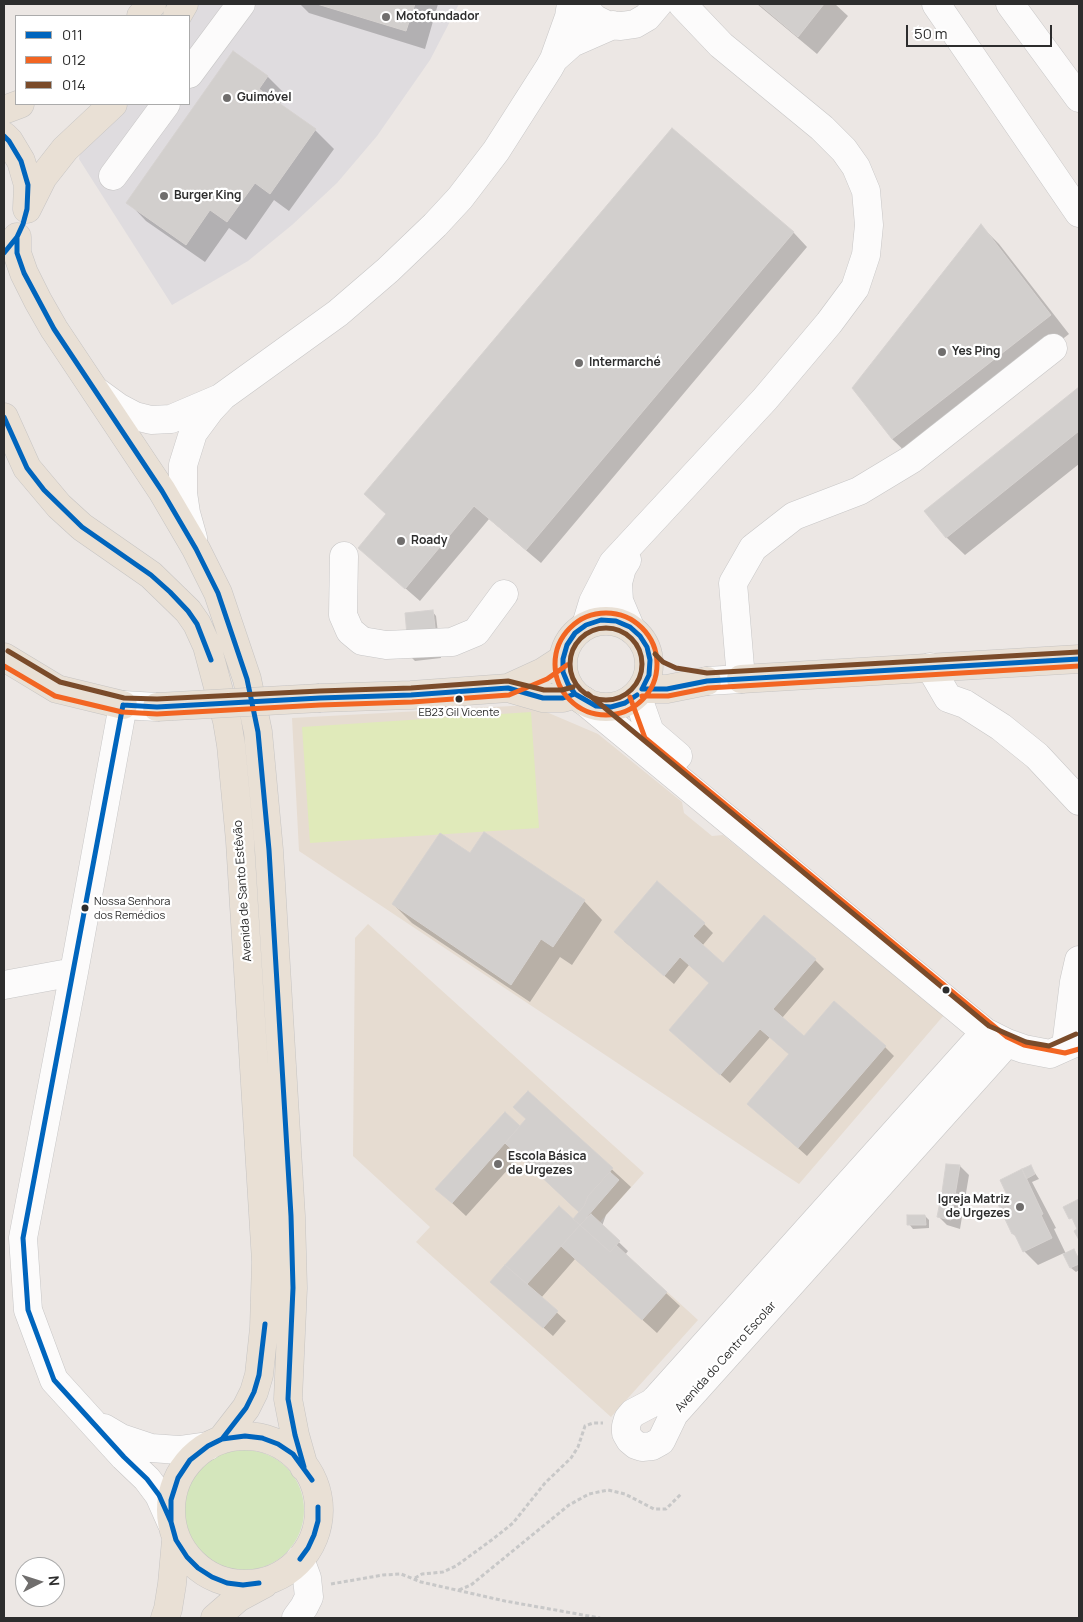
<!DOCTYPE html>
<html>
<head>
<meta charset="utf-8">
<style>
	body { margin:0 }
	#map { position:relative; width:1083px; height:1622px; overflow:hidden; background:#ece7e4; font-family:Manrope,sans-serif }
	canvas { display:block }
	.frame { position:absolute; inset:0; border:5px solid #2d2d2d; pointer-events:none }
	.legend { position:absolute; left:15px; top:15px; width:175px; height:90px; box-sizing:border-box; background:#fff; border:1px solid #ababab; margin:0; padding:6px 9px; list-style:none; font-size:15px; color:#2d2d2d }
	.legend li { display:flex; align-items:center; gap:10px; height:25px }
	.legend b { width:25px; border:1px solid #ababab }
	.north { position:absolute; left:15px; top:1557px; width:50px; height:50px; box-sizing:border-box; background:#fff; border:1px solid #ababab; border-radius:50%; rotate:85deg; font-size:14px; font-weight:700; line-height:20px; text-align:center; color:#2d2d2d }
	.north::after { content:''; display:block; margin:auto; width:18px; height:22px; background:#706e6d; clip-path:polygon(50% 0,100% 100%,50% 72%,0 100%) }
	.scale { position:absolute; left:906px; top:25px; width:146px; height:22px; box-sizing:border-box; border:2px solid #2d2d2d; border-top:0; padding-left:6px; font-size:15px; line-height:18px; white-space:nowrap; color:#2d2d2d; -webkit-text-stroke:4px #fff; paint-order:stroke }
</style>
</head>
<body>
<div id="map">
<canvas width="1083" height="1622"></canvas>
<div class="frame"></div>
<ul class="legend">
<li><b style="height:6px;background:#0065bd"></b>011</li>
<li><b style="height:6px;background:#f26522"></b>012</li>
<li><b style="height:6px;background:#7a4b2a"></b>014</li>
</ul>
<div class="north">N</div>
<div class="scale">50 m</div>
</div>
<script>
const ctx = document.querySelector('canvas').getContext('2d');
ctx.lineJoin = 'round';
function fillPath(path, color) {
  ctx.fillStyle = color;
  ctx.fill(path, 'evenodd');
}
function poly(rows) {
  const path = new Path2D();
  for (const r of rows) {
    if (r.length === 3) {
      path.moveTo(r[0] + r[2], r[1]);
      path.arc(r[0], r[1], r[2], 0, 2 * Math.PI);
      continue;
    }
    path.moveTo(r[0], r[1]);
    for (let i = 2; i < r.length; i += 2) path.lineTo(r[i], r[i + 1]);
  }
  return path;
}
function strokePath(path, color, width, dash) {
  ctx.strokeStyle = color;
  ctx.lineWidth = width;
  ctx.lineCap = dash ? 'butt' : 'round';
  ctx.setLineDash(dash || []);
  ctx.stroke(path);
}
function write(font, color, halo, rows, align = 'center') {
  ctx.font = font + ' Manrope,sans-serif';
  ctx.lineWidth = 4.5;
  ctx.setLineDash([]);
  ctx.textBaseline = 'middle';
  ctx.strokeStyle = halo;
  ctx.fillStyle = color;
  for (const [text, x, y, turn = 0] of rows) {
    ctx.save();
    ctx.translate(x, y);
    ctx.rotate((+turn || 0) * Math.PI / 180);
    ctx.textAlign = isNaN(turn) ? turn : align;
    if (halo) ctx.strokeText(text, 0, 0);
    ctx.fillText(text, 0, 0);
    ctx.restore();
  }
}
const industrial = poly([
	[183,4,459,4,430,60,377,136,337,183,292,225,248,261,172,305,79,159,81,147,116,104,189,104,189,16]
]);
const education = poly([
	[530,705,598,734,682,802,684,813,712,836,723,835,944,1015,799,1184,299,851,292,718],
	[368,924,644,1173,600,1222,620,1241,616,1245,698,1320,611,1417,416,1242,430,1227,353,1156,355,938]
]);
const green = poly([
	[244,1510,60]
]);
const pitch = poly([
	[531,712,539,828,310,843,302,727]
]);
const shadow = poly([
	[300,4,438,4,425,49,309,13],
	[757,4,835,4,848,16,817,54],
	[234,52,268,77,286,95,279,105,315,130,334,149,289,211,274,200,246,240,229,228,205,262,146,221,128,202],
	[672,130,794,233,807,247,541,563,489,519,420,601,359,548,387,515,365,494],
	[981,226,999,244,1069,334,911,457,892,439],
	[1079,389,1079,464,965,555,946,537,926,511],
	[432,611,436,616,441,658,415,661,411,657],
	[470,855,584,901,602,920,572,965,560,957,530,1002,412,923,393,904],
	[704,924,713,933,702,946,723,964,815,960,824,969,782,1018,804,1038,885,1047,894,1056,807,1156,748,1104,790,1055,770,1037,730,1083,670,1030,710,983,689,965,674,984,624,941],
	[528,1092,631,1187,606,1215,602,1226,628,1251,625,1255,680,1306,657,1333,575,1259,541,1298,566,1321,553,1336,492,1282,559,1208,573,1221,580,1213,520,1156,466,1216,437,1189,520,1128,527,1120],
	[960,1166,969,1175,960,1229,947,1225,938,1216],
	[1030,1166,1039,1179,1032,1182,1056,1228,1054,1229,1066,1254,1073,1250,1079,1258,1079,1270,1076,1272,1071,1268,1064,1253,1038,1265,1024,1251,1018,1238,1013,1234,998,1201,1008,1195],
	[925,1216,929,1220,929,1228,913,1229,909,1224]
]);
const building = poly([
	[317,4,415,4,406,31,317,4],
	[759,4,824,4,798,37,759,4],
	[233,51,268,76,259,89,316,129,270,194,255,183,227,222,210,210,186,245,126,203,233,51],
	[672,128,794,232,526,550,474,506,405,589,358,548,386,514,364,494,672,128],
	[981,224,1051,315,892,439,852,388,981,224],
	[1079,387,1079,431,946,538,924,511,1079,387],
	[433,610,438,654,409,657,405,613,433,610],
	[484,832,585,900,553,947,541,939,511,985,392,904,440,833,470,853,484,832],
	[657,881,705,923,693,936,723,963,764,915,816,959,773,1009,804,1036,834,1001,886,1046,798,1148,747,1104,789,1054,760,1029,720,1075,669,1030,709,983,680,957,664,976,614,932,657,881],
	[528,1091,613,1168,588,1196,584,1206,579,1212,505,1143,526,1119,513,1107,528,1091],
	[505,1112,520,1126,452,1203,435,1189,505,1112],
	[946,1164,960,1165,951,1220,937,1217,942,1192,946,1164],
	[1031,1165,1035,1174,1026,1179,1022,1169,1031,1165],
	[1022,1169,1043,1214,1041,1215,1052,1238,1023,1252,1014,1233,1012,1234,996,1200,1007,1195,1000,1180,1022,1169],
	[610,1172,619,1180,580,1225,573,1219,584,1206,588,1196,610,1172],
	[1079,1199,1079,1240,1074,1231,1077,1229,1072,1218,1069,1219,1063,1207,1079,1199],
	[559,1206,580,1225,527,1284,505,1265,559,1206],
	[591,1214,620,1241,610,1252,580,1225,591,1214],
	[907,1215,925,1215,926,1225,907,1225,907,1215],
	[580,1225,610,1252,616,1245,667,1292,642,1320,561,1246,580,1225],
	[1074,1249,1079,1260,1079,1264,1070,1268,1063,1254,1074,1249],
	[505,1265,558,1311,543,1328,490,1282,505,1265]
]);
const path = poly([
	[415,1578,422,1574,443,1572,456,1566,493,1539,513,1523,545,1483,571,1458,578,1447,585,1426,593,1423,603,1423],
	[331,1584,383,1575,401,1574,421,1582,505,1601,600,1618],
	[459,1590,471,1585,569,1505,589,1494,608,1490,625,1494,654,1509,666,1509,682,1493]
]);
const minor = poly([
	[582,4,584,8,595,19,607,25,621,26,635,24,647,17,658,4],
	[936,4,1079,213],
	[1010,4,1079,98],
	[554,59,572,43,613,25],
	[189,74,241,4],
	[113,176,166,104],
	[96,391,118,407,135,416,151,420,171,419,218,399],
	[193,538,186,513,183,493,183,465,193,433,210,410,223,396,338,313,388,270,435,225,460,198,496,151,549,68,554,59,569,17,571,4],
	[344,556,343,615,350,631,362,641,386,645,452,642,476,632,504,594],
	[627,560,622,568,618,583,619,601,630,627],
	[586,625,593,602,613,563,765,399,829,323,855,288,866,255,869,225,866,191,856,167,844,150,822,128,721,45,682,4],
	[930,667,948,698,965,704,1001,727,1037,756,1079,801],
	[707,681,741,679,733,583,753,548,794,516,859,491,912,459,1053,348],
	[637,695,650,732,678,756],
	[583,700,985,1032,1007,1043,1024,1049,1050,1054,1079,1041],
	[157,707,123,705,74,972,23,1238,28,1310,54,1380,124,1457,147,1479,159,1495,171,1522],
	[4,985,74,972],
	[985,1032,656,1399,652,1403,633,1413,628,1419,626,1426,626,1433,630,1440,636,1445,642,1447,652,1446,661,1441,674,1414,1007,1043],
	[1066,1046,1074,982,1079,960],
	[104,1428,121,1438,151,1448,179,1450,208,1446],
	[296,1618,304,1607,309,1597,307,1578,300,1559]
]);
const major = poly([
	[141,16,152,4],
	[177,16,184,4],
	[4,110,20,104],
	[4,136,9,141,21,161,28,185,27,208],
	[27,209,43,177,65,149,113,104],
	[17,237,17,253,24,273,38,301,54,329,162,491,196,549,218,593,247,679,258,732,269,850,291,1216,293,1288,288,1399,295,1435,304,1467],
	[4,417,27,468,59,506,82,527,151,575,188,611,197,624,207,646,227,721,231,745,240,841,266,1261,264,1328,259,1375,254,1392,246,1408,222,1439],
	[606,664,43],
	[4,657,57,689,123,705],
	[741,679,1079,659],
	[508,688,543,672,563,659],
	[642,689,667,689,707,681],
	[320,698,411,695,508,688,543,698,563,698,575,694],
	[245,1510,74],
	[165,1618,168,1609,172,1584,176,1540],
	[215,1618,238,1598,264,1584]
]);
const majorBridge = poly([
	[157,707,320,698]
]);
const bus1 = poly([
	[4,136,9,141,21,161,28,185,27,209,23,224,17,237,4,253],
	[17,237,17,253,24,273,54,329,162,491,196,549,218,593,247,679,258,732,269,850,291,1216,293,1288,288,1399,295,1435,304,1467],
	[4,417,27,468,44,490,82,527,151,575,170,592,188,611,197,624,211,660],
	[642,689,667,689,707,681,1079,659],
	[637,695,625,703,611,707,596,706,575,694,568,684,563,672,563,659,567,645,575,633,586,625,601,620,616,621,630,627,640,636,647,647,650,660,649,675,642,689],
	[123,705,23,1238,28,1310,54,1380,124,1457,147,1479,159,1495,171,1522],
	[123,705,157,707,320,698,411,695,508,688,543,698,563,698,575,694],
	[262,1438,278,1444,293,1454,312,1480],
	[222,1439,246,1408,254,1392,259,1375,265,1324],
	[300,1559,308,1548,314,1535,318,1521,318,1507],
	[259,1583,243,1585,227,1583,212,1577,198,1568,187,1557,176,1540,171,1522,171,1500,178,1478,190,1460,208,1446,222,1439,245,1436,262,1438]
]);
const bus2 = poly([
	[606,664,51],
	[4,666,55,696,122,712,157,714,320,705,412,702,509,695,547,679,567,665],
	[642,696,668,696,708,688,1079,666],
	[630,697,645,738,1007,1037,1024,1045,1065,1053,1079,1049]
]);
const bus3 = poly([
	[606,664,36],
	[8,651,60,682,124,698,157,699,320,691,411,688,508,681,544,690,562,690,573,687],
	[655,654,663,662,676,668,707,673,1079,652],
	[588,694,989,1026,1026,1042,1049,1046,1076,1034]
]);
const markers = [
	[386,17,5,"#706e6d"],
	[227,98,5,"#706e6d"],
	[164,196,5,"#706e6d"],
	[942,352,5,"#706e6d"],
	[579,363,5,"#706e6d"],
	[401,541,5,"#706e6d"],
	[459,699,4.5,"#2d2d2d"],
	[85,908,4.5,"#2d2d2d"],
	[946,990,4.5,"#2d2d2d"],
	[498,1164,5,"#706e6d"],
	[1020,1207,5,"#706e6d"]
];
const busNames = [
	["EB23 Gil Vicente",459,713],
	["Nossa Senhora",94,902,"left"],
	["dos Remédios",94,916,"left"]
];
const poiNames = [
	["Motofundador",396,17],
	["Guimóvel",237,98],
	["Burger King",174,196],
	["Yes Ping",952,352],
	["Intermarché",589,363],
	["Roady",411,541],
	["Escola Básica",508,1157],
	["de Urgezes",508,1171],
	["Igreja Matriz",1010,1200,"right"],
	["de Urgezes",1010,1214,"right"]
];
const streetNames = [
	["Avenida de Santo Estêvão",243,891,-94],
	["Avenida do Centro Escolar",726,1357,-48]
];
fillPath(industrial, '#dfdcdf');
fillPath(education, '#e6dcd1');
fillPath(green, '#d4e6bc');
fillPath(pitch, '#e0eaba');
fillPath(shadow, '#0003');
fillPath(building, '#d2cfcd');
strokePath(building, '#d6d2d0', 1);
strokePath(minor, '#c7c6c6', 29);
strokePath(major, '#c6c4c3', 29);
strokePath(path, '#c8c8c8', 3, [4, 2.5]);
strokePath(minor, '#fcfbfb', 28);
strokePath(major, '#e9e0d5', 28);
strokePath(majorBridge, '#c6c4c3', 29, []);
strokePath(majorBridge, '#e9e0d5', 28);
strokePath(bus1, '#0065bd', 5);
strokePath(bus2, '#f26522', 5);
strokePath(bus3, '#7a4b2a', 5);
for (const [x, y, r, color] of markers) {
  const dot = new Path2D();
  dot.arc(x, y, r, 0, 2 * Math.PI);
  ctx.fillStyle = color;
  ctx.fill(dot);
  strokePath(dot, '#fff', 2);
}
write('11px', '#2d2d2d', '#fff', busNames);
write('bold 12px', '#2d2d2d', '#fff', poiNames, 'left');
write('12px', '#2d2d2d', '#fff', streetNames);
</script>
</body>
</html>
